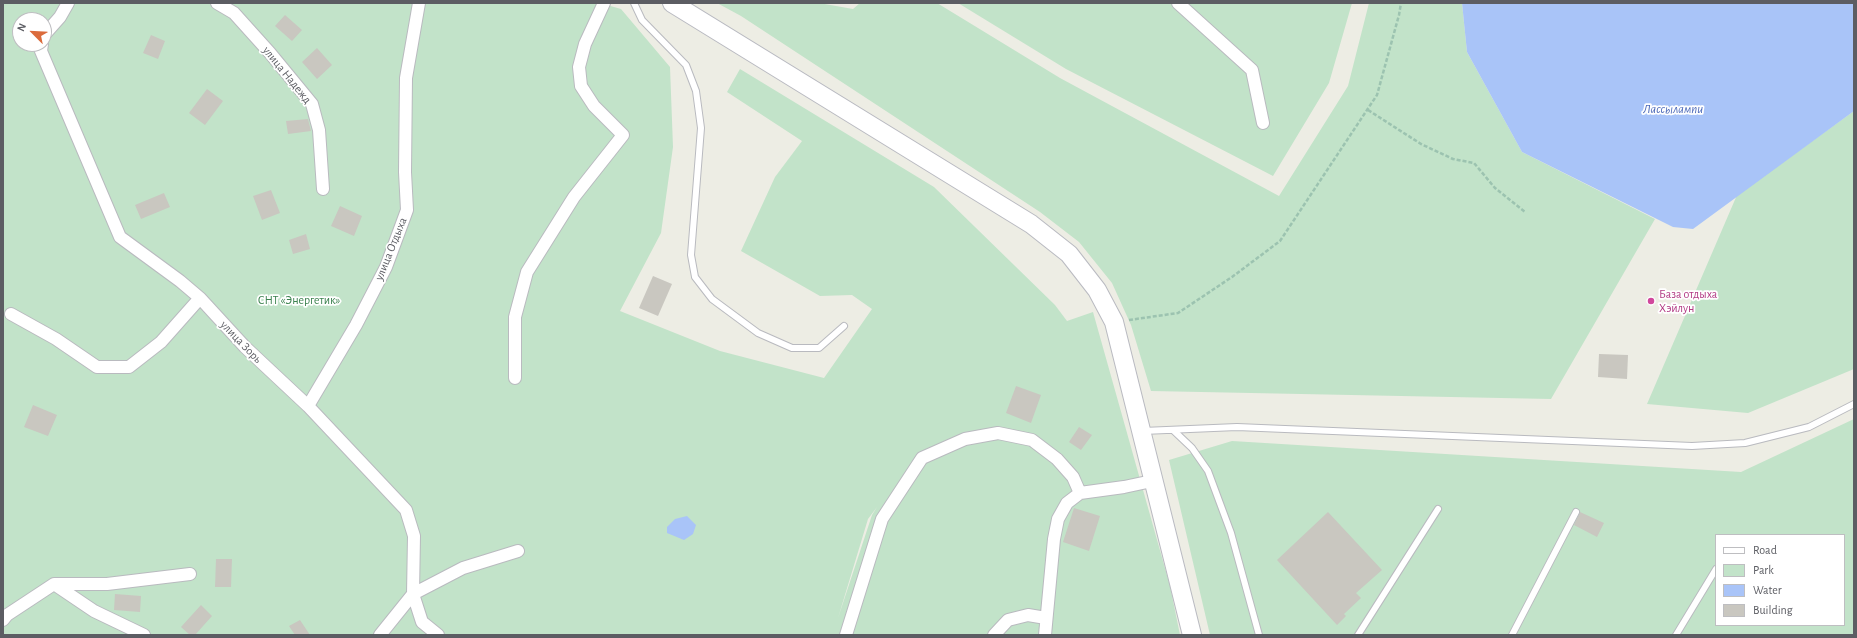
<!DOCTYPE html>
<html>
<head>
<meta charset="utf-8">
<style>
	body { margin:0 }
	#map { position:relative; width:1857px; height:638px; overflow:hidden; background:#edede4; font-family:"Alegreya Sans",sans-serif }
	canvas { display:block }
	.frame { position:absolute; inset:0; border:4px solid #5c5d63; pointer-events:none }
	.legend { position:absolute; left:1715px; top:534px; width:130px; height:92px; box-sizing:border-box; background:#fff; border:1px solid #bebec1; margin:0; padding:5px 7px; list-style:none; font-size:12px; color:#5c5d63 }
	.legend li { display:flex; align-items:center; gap:8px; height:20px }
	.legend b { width:20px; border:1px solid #bebec1 }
	.north { position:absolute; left:12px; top:12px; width:40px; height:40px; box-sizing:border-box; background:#fff; border:1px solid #bebec1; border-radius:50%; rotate:294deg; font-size:11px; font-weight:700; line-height:16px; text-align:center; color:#5c5d63 }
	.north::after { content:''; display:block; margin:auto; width:14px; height:18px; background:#db6b3c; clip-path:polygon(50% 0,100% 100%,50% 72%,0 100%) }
</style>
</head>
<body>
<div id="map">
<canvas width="1857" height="638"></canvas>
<div class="frame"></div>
<ul class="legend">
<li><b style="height:5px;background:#fff"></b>Road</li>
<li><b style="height:11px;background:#c2e3c9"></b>Park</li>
<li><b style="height:11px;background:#a9c4f8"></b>Water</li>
<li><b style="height:11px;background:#c9c7c0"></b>Building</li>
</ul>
<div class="north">N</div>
</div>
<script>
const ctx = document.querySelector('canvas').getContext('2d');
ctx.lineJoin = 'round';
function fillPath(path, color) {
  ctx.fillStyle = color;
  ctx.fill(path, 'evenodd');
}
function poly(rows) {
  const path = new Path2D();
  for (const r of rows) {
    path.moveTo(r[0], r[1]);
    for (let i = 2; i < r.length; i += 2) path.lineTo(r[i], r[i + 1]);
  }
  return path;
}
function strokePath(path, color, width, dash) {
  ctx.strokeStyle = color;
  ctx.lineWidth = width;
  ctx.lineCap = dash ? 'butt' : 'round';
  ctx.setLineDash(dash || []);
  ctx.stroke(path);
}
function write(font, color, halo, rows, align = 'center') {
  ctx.font = font + ' "Alegreya Sans",sans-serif';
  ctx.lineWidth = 3.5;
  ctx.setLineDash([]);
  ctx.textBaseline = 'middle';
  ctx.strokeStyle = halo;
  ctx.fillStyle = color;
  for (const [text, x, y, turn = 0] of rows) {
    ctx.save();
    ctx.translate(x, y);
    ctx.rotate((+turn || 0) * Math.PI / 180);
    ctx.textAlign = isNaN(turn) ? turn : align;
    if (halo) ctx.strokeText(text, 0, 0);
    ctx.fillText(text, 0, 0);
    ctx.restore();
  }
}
const green = poly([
	[3,3,600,3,621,9,670,67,673,147,661,233,620,311,720,351,824,378,872,309,852,295,820,296,741,251,775,177,802,141,727,92,740,69,934,187,1055,305,1067,321,1093,312,1170,586,1180,635,3,635],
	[20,20,44,20,44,44,20,44],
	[877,507,872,515,838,618,868,519],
	[717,3,819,3,853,9,860,3,937,3,1060,78,1279,196,1348,86,1369,3,1462,3,1467,52,1522,152,1655,219,1551,399,1151,391,1131,325,1112,283,1079,242,1040,212,741,16],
	[958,3,1352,3,1329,83,1273,176,1066,69],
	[1854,111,1854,369,1748,413,1647,404,1737,195],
	[1854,419,1854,635,1210,635,1169,460,1232,441,1741,472],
	[1716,535,1844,535,1844,625,1716,625]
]);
const water = poly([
	[1462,3,1854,3,1854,111,1693,229,1673,227,1522,152,1467,52],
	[687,516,696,525,693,534,684,540,667,533,667,527,675,519]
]);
const building = poly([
	[285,15,302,30,292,41,275,26],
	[151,35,165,41,158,59,143,53],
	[317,48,332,65,317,79,302,62],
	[207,89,223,101,205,125,189,113],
	[308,119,311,131,288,134,286,121],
	[271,190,280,213,262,220,253,196],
	[164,193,170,207,141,219,135,205],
	[340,206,362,216,354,236,331,226],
	[306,234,310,249,293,254,289,240],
	[653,276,672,284,658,316,639,308],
	[1599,354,1628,355,1627,379,1598,377],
	[1016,386,1041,395,1031,423,1006,413],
	[33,405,57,415,48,436,24,427],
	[1079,427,1092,435,1081,450,1069,442],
	[1074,508,1100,516,1089,551,1063,542],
	[1328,512,1382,570,1356,593,1361,598,1344,614,1346,616,1337,625,1277,560],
	[1580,512,1604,523,1597,537,1574,525],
	[216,559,232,559,231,587,215,587],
	[115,594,141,596,140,612,114,610],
	[201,605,212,616,195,635,190,635,181,627],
	[300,620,310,635,295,635,289,626]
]);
const path = poly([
	[1368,110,1421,144,1453,159,1474,163,1495,188,1525,212],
	[1129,320,1178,313,1232,277,1280,241,1377,95,1399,15,1401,3]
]);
const lane = poly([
	[634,3,642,20,686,65,696,91,701,128,691,255,695,277,712,299,758,333,792,348,819,348,844,326],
	[1173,430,1192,448,1208,471,1231,533,1259,635],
	[1143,431,1237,427,1692,446,1745,443,1809,427,1854,404],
	[1358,635,1438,509],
	[1512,635,1576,512],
	[1676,635,1716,569]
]);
const street = poly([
	[217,3,234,13,270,53,312,104,319,130,323,189],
	[1178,3,1252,70,1263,123],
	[44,35,60,17,68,3],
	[42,44,41,51,120,237,180,281,200,298,245,347,308,406,406,510,414,536,413,594,422,622,438,635],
	[11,314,56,339,97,367,129,367,161,342,200,298],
	[515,378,515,317,527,272,574,197,623,135,594,106,581,86,579,67,585,44,604,3],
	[308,406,356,325,386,267,407,210,405,172,406,78,419,3],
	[54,584,107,584,190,574],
	[3,620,7,615,54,584,94,611,144,635],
	[380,635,413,594,463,568,518,551],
	[846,635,882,519,922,458,965,439,998,433,1032,440,1057,459,1073,477,1080,493],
	[994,635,1008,620,1028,615,1046,618],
	[1045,635,1054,539,1058,519,1067,503,1080,493,1124,487,1152,481]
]);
const secondary = poly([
	[672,3,1031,224,1069,254,1097,290,1114,322,1192,635]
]);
const markers = [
	[1651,301,4,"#d1479c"]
];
const streetNames = [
	["улица Надежд",287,75,51],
	["улица Отдыха",391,249,-68],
	["улица Зорь",241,342,46]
];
const hotelNames = [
	["База отдыха",1659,294],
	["Хэйлун",1659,308]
];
const parkNames = [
	["СНТ «Энергетик»",299,300]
];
const waterNames = [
	["Лассылампи",1673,109]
];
fillPath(green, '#c2e3c9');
fillPath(water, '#a9c4f8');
fillPath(building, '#c9c7c0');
strokePath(lane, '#b9babf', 8);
strokePath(street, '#b9babf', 14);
strokePath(secondary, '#b9bac1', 20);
strokePath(path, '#9cc3b0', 2.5, [4, 2]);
strokePath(lane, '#fff', 6);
strokePath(street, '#fff', 12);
strokePath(secondary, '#fff', 18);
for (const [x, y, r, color] of markers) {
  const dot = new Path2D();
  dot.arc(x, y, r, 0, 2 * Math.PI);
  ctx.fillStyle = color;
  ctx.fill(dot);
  strokePath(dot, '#fff', 1.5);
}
write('12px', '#5c5d63', '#fff', streetNames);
write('12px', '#b23c85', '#fff', hotelNames, 'left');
write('12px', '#3c824f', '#fff', parkNames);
write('italic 13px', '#4d6ab9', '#fff', waterNames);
</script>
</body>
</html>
